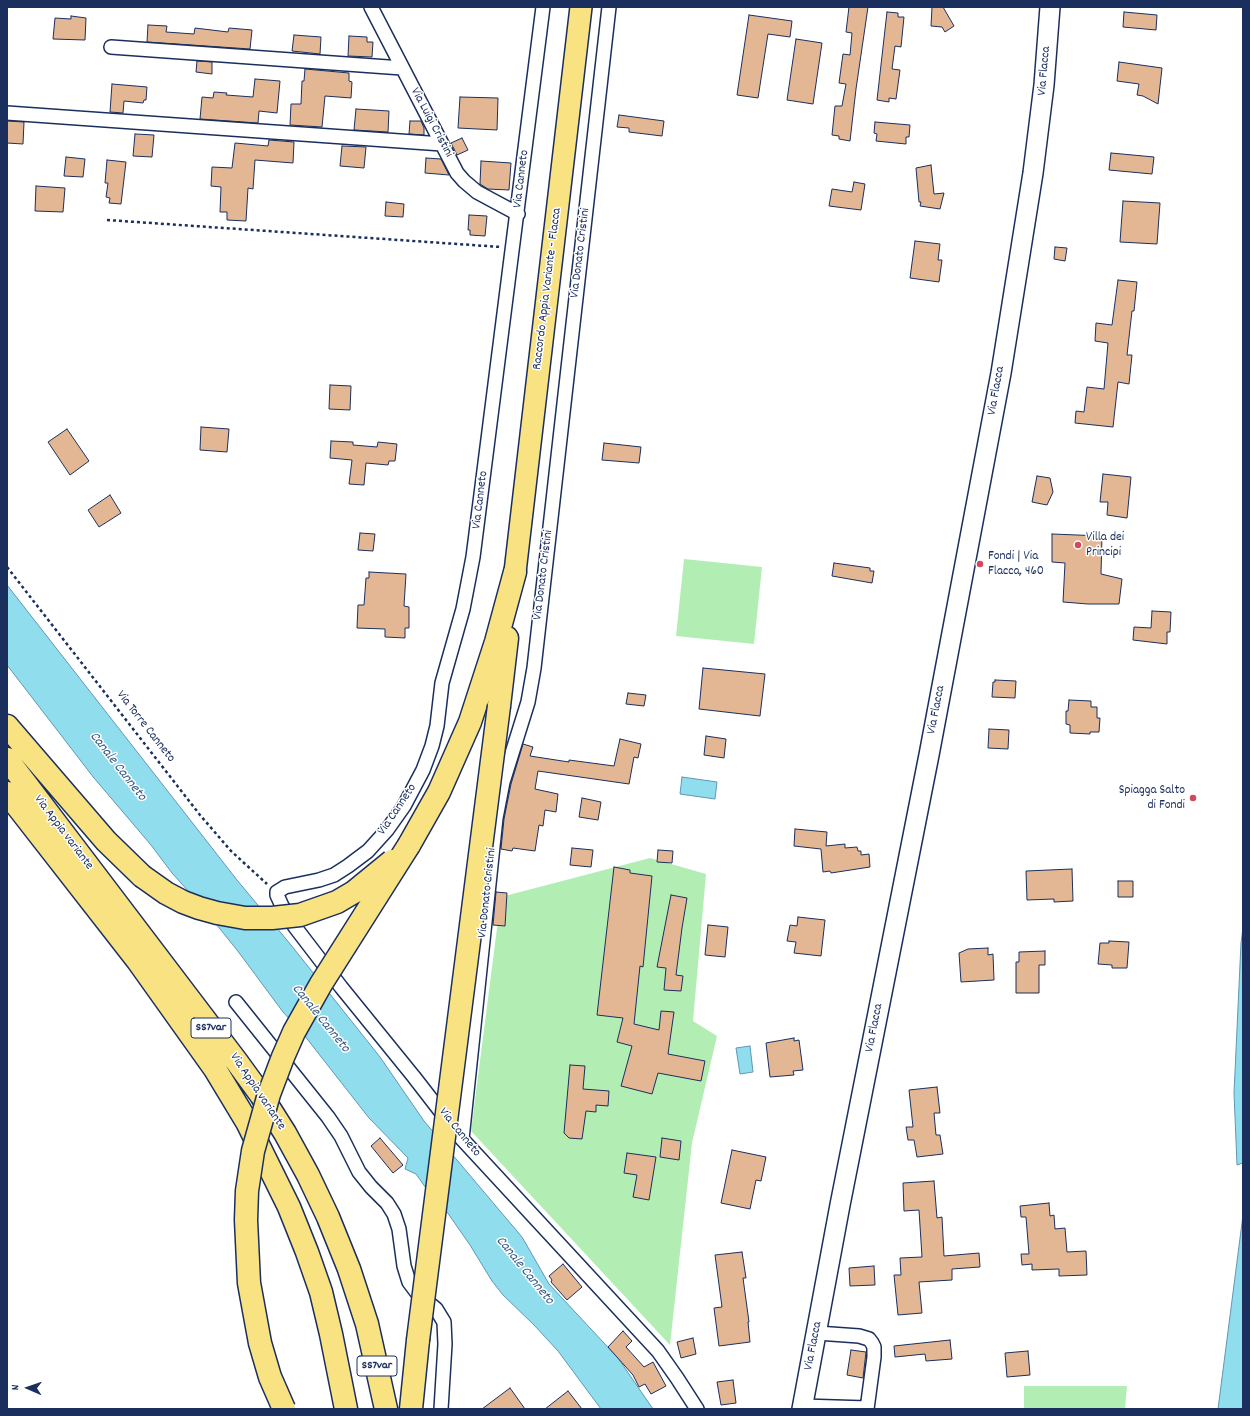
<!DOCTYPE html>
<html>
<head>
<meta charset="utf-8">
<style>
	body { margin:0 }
	#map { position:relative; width:1250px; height:1416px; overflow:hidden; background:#fff; font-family:Dekko,sans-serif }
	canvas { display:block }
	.frame { position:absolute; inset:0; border:8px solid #1b2f5e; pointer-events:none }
	.north { position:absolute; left:8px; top:1368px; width:40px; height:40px; -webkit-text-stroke:3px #fff; paint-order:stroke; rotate:272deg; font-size:11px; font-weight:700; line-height:16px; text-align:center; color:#1b2f5e }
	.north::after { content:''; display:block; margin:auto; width:14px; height:18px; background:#1b2f5e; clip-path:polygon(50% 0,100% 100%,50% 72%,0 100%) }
</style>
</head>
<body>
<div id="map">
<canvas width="1250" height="1416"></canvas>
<div class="frame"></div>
<div class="north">N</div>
</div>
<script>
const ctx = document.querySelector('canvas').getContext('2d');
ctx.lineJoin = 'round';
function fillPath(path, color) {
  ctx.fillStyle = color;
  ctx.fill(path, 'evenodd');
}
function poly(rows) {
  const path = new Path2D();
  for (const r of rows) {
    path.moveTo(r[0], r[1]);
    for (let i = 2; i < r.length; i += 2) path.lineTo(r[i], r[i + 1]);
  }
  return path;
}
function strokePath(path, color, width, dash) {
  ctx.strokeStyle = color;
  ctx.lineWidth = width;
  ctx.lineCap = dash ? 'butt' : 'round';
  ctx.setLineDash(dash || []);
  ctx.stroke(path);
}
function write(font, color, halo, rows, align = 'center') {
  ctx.font = font + ' Dekko,sans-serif';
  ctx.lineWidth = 3;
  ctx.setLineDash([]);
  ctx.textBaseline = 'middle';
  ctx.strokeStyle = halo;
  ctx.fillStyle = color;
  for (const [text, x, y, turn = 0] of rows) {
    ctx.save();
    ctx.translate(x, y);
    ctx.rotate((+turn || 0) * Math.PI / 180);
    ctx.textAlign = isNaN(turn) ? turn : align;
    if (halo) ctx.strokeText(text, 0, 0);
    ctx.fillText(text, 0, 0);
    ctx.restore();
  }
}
const green = poly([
	[684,559,762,567,754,644,676,636],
	[650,858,706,874,693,1021,717,1036,692,1143,670,1345,471,1131,501,897],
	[1024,1386,1127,1386,1125,1409,1024,1409]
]);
const water = poly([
	[7,585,237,880,291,945,380,1057,424,1121,522,1237,549,1284,618,1358,653,1409,601,1409,558,1351,534,1325,503,1295,492,1281,470,1245,447,1212,440,1208,416,1174,405,1169,408,1158,369,1118,304,1035,283,1012,237,950,199,903,172,873,151,845,94,778,7,665,7,585],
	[682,777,717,782,715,799,680,794,682,777],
	[1243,928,1243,1163,1237,1165,1234,1093,1241,943,1243,928],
	[750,1046,753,1072,740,1074,736,1048,750,1046],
	[1243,1215,1243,1409,1218,1409,1243,1215]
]);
const building = poly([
	[849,7,868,7,856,89,850,141,839,139,839,136,832,135,835,106,842,106,846,84,839,83,843,54,850,55,852,33,846,32,849,7],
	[932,7,943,7,954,26,945,32,942,27,931,26,932,7],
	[887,12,898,13,898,17,904,17,901,47,895,46,892,69,900,70,896,99,889,98,889,102,877,100,887,12],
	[1124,12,1157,15,1156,30,1123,27,1124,12],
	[749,15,792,21,790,37,768,34,758,98,737,95,749,15],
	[71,16,86,18,85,40,53,39,55,18,71,19,71,16],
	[148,25,167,26,166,32,194,34,195,28,228,32,229,28,252,30,250,49,147,42,148,25],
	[294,35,321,37,320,54,292,51,294,35],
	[349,36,367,37,367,42,373,42,372,57,348,56,349,36],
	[796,39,822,43,813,104,787,100,796,39],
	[197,61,212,62,212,74,196,72,197,61],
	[1119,62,1162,68,1158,104,1143,96,1137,95,1139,84,1117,81,1119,62],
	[305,69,349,73,349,81,352,82,351,98,325,96,322,127,290,125,291,104,301,104,302,81,304,81,305,69],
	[255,79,280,81,277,113,259,111,258,123,200,119,202,97,213,98,214,92,227,93,226,95,253,97,255,79],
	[112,84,147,87,146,100,144,100,143,103,124,101,123,113,110,112,112,84],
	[460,97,498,98,497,130,458,128,460,97],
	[356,109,389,111,388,132,354,130,356,109],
	[619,115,664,121,662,136,629,132,629,128,617,127,619,115],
	[7,121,24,122,23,144,7,143,7,121],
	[410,121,421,121,424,128,424,135,409,134,410,121],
	[875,122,910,125,909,137,906,137,906,144,876,141,877,134,874,133,875,122],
	[135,134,154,135,152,157,133,156,135,134],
	[462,138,468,150,457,155,451,143,462,138],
	[269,140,294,142,293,163,255,160,253,189,248,188,246,221,227,220,227,212,220,212,221,187,211,186,212,167,232,168,235,143,268,146,269,140],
	[342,146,366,147,364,168,340,166,342,146],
	[1111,153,1154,157,1152,174,1109,170,1111,153],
	[66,157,85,159,83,177,64,176,66,157],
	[426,158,441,159,449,175,425,173,426,158],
	[107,160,126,162,121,204,109,203,110,198,106,197,108,183,105,183,107,160],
	[481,161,511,163,509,190,488,189,480,184,481,161],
	[931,165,934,194,944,193,940,209,920,206,921,202,919,202,916,168,931,165],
	[854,182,865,184,861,210,829,206,832,189,852,192,854,182],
	[36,186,65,188,63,212,35,211,36,186],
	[1123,201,1160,203,1157,244,1120,242,1123,201],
	[386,202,404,204,403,217,385,216,386,202],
	[469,215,487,216,485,236,470,235,470,230,468,230,469,215],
	[915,241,940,244,938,260,942,260,939,282,910,278,915,241],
	[1055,247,1067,248,1065,261,1054,259,1055,247],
	[1118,280,1137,282,1134,311,1132,311,1127,355,1132,355,1129,384,1118,382,1113,427,1075,423,1076,411,1084,412,1087,387,1104,389,1108,343,1095,341,1096,323,1112,325,1118,280],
	[330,385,351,386,350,410,329,409,330,385],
	[201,427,229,429,227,452,200,450,201,427],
	[67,429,89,461,70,475,48,442,67,429],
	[331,441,353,442,353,445,377,447,378,442,397,444,395,461,389,461,388,465,366,463,364,485,349,484,352,460,330,458,331,441],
	[604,443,641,447,639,463,602,460,604,443],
	[1103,474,1131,477,1127,518,1107,515,1108,502,1100,502,1103,474],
	[1037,476,1050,478,1053,492,1047,505,1032,502,1037,476],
	[110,495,121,513,99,527,88,510,110,495],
	[360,533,375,534,373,551,358,550,360,533],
	[1052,534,1102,536,1101,574,1122,579,1119,604,1088,604,1063,602,1065,563,1052,562,1052,534],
	[834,563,870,568,870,571,874,571,872,583,832,576,834,563],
	[369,572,406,574,404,606,409,607,409,628,405,628,405,638,385,637,385,629,357,628,358,605,364,605,366,578,369,578,369,572],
	[1152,611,1171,612,1170,632,1167,632,1167,644,1133,640,1134,627,1151,628,1152,611],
	[703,668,765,674,760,716,699,709,703,668],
	[995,680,1016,681,1015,698,992,697,993,682,995,682,995,680],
	[628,693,646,695,644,706,626,704,628,693],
	[1069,700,1091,701,1091,707,1097,707,1097,718,1100,718,1099,732,1090,732,1090,734,1070,733,1070,725,1066,724,1066,711,1068,711,1069,700],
	[989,729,1009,730,1008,749,988,748,989,729],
	[706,736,726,739,724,758,704,755,706,736],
	[620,739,641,744,638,758,634,757,629,784,538,771,535,789,558,794,556,812,545,810,543,826,539,825,535,851,513,848,512,851,501,849,504,819,511,784,523,744,533,747,530,756,569,762,569,760,614,766,620,739],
	[582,798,601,802,598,820,579,817,582,798],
	[795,829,827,832,826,846,845,844,845,848,857,847,858,851,861,851,861,855,869,854,870,867,831,873,830,871,823,872,821,849,794,846,795,829],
	[572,848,593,850,591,867,570,865,572,848],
	[658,850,673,851,672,863,657,862,658,850],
	[614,867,630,870,630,873,652,876,643,967,640,966,634,1024,659,1030,661,1011,674,1012,668,1054,705,1061,701,1081,658,1073,652,1094,621,1086,632,1046,617,1042,623,1018,597,1015,614,867],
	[1072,869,1073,901,1054,902,1054,899,1027,900,1026,871,1072,869],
	[1118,881,1133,881,1133,897,1118,897,1118,881],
	[496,892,507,893,505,926,493,925,496,892],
	[671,895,687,898,682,928,676,975,683,976,681,991,664,990,666,968,657,967,671,895],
	[798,917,825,920,821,956,794,953,796,942,787,941,790,925,797,926,798,917],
	[708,925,728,927,725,957,705,955,708,925],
	[1109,941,1129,942,1127,968,1112,968,1112,965,1098,964,1100,943,1109,943,1109,941],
	[988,948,988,955,993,954,994,980,961,982,959,953,968,949,988,948],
	[1045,951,1045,965,1039,965,1039,993,1016,993,1016,962,1019,962,1019,952,1045,951],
	[794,1038,794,1041,799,1040,803,1070,793,1071,794,1075,770,1077,766,1043,794,1038],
	[570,1065,585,1066,583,1089,609,1091,608,1106,596,1105,596,1112,586,1111,582,1139,569,1138,564,1133,570,1065],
	[937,1087,940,1113,934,1113,936,1135,940,1135,943,1154,917,1157,914,1140,908,1140,906,1127,913,1127,909,1090,937,1087],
	[380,1138,403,1165,393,1173,371,1146,380,1138],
	[662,1138,681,1141,679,1160,660,1157,662,1138],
	[732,1150,766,1157,761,1181,756,1180,750,1209,721,1203,732,1150],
	[627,1153,656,1157,649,1200,633,1197,637,1175,624,1173,627,1153],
	[934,1181,937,1218,942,1217,944,1256,979,1253,980,1267,952,1269,952,1280,919,1282,922,1313,898,1315,894,1275,901,1275,900,1258,922,1257,919,1210,904,1211,903,1183,934,1181],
	[1049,1203,1050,1216,1054,1215,1055,1229,1065,1228,1067,1252,1086,1251,1087,1275,1059,1276,1059,1269,1032,1270,1032,1264,1022,1265,1021,1254,1029,1254,1026,1217,1021,1217,1020,1206,1049,1203],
	[742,1252,746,1278,743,1278,749,1322,748,1322,750,1342,719,1346,714,1308,722,1307,715,1255,742,1252],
	[563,1264,582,1287,567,1300,551,1282,552,1280,549,1276,563,1264],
	[874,1266,875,1285,850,1286,849,1268,874,1266],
	[623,1331,632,1341,626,1347,644,1367,653,1362,666,1386,651,1394,645,1384,639,1387,633,1375,608,1347,623,1331],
	[693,1338,696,1354,681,1358,677,1342,693,1338],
	[950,1340,952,1359,926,1361,925,1354,895,1357,894,1346,950,1340],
	[851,1350,866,1352,863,1378,847,1375,851,1350],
	[1028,1351,1030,1375,1007,1377,1005,1353,1028,1351],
	[733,1380,736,1403,721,1405,717,1382,733,1380],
	[510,1388,525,1409,482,1409,510,1388],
	[568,1391,582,1409,545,1409,568,1391]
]);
const path = poly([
	[107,220,501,247],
	[7,567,200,815,231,851,267,884]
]);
const street = poly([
	[371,7,457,173,464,181,477,192,518,214],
	[543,7,473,557,463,609,442,683,437,726,432,746,423,770,404,806,387,830,368,851,348,866,334,875,319,880,285,887,277,892,277,895,282,906,295,927,341,987,414,1077,462,1139,658,1351,677,1378,697,1409],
	[111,47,402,68],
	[7,113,442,144],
	[236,1002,328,1117,341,1136,359,1172,371,1187,387,1203,394,1214,399,1229,404,1266,409,1282,418,1294,436,1309,444,1322,445,1344,441,1409],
	[462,1139,496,818,503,782,528,702,534,668,609,7],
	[817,1333,859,1336,869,1339,872,1343,874,1347,874,1357,867,1409],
	[803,1406,867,1408]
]);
const secondary = poly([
	[802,1409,840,1205,929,755,1001,373,1033,173,1044,85,1050,7]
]);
const primary = poly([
	[515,572,581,7]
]);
const highway = poly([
	[499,706,507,638],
	[7,726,106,841,142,876],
	[7,759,237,1062,261,1095,285,1133,308,1175,328,1217,349,1269,367,1324,386,1409],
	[7,793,138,961,215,1069,247,1122,289,1207,307,1252,321,1292,331,1334,346,1409],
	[409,845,439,792,470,722,496,642,515,572],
	[411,1409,418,1340]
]);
const highwayBridge = poly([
	[142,876,166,893,183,902,199,908,217,913,245,918,272,918,300,915,337,902,354,892,392,861],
	[418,1340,499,706],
	[284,1409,270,1377,260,1343,249,1283,246,1220,247,1191,253,1151,269,1094,283,1057,294,1032,321,984,409,845]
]);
const markers = [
	[1078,545,4,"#d1495b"],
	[980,564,4,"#d1495b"],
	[1193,798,4,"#d1495b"]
];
const shields = [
	[211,1028,40],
	[377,1366,40]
];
const shieldNames = [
	["SS7var",211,1028],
	["SS7var",377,1366]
];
const streetNames = [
	["Via Flacca",1045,71,-85],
	["Via Luigi Cristini",431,123,62],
	["Via Canneto",522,179,-83],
	["Via Donato Cristini",581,253,-83],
	["Raccordo Appia Variante - Flacca",548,289,-83],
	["Via Flacca",997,391,-80],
	["Via Canneto",481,500,-83],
	["Via Donato Cristini",544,575,-83],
	["Via Flacca",937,710,-79],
	["Via Torre Canneto",145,727,52],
	["Via Canneto",398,810,-56],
	["Via Appia variante",63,833,53],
	["Via Donato Cristini",488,893,-84],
	["Via Flacca",875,1028,-79],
	["Via Appia variante",257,1092,56],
	["Via Canneto",459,1133,51],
	["Via Flacca",814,1346,-79]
];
const poiNames = [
	["Villa dei",1086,538],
	["Principi",1086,553],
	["Fondi | Via",988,557],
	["Flacca, 460",988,572],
	["Spiagga Salto",1185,791,"right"],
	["di Fondi",1185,806,"right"]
];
const waterNames = [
	["Canale Canneto",117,767,52],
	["Canale Canneto",320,1019,51],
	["Canale Canneto",524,1271,51]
];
fillPath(green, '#b2eeb4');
fillPath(water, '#8fdded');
strokePath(water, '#6197b4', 1);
fillPath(building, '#e3b794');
strokePath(building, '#1b2f5e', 1);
strokePath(street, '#1b2f5e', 16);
strokePath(secondary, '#1b2f5e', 22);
strokePath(primary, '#1b2f5e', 24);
strokePath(highway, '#1b2f5e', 25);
strokePath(path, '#1b2f5e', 2.5, [3, 3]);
strokePath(street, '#fff', 13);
strokePath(secondary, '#fff', 19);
strokePath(primary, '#f8e281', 21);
strokePath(highway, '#f8e281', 22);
strokePath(highwayBridge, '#1b2f5e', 25, []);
strokePath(highwayBridge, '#f8e281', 22);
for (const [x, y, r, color] of markers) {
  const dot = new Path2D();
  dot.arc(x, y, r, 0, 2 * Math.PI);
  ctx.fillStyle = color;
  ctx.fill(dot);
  strokePath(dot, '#fff', 1.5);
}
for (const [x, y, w] of shields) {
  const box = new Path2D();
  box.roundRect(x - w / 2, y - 10, w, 20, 3);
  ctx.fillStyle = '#fff';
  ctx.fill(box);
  strokePath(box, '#1b2f5e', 1);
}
write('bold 12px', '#1b2f5e', null, shieldNames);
write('13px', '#1b2f5e', '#fff', streetNames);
write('13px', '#1b2f5e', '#fff', poiNames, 'left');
write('italic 14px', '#385a82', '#fff', waterNames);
</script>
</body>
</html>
